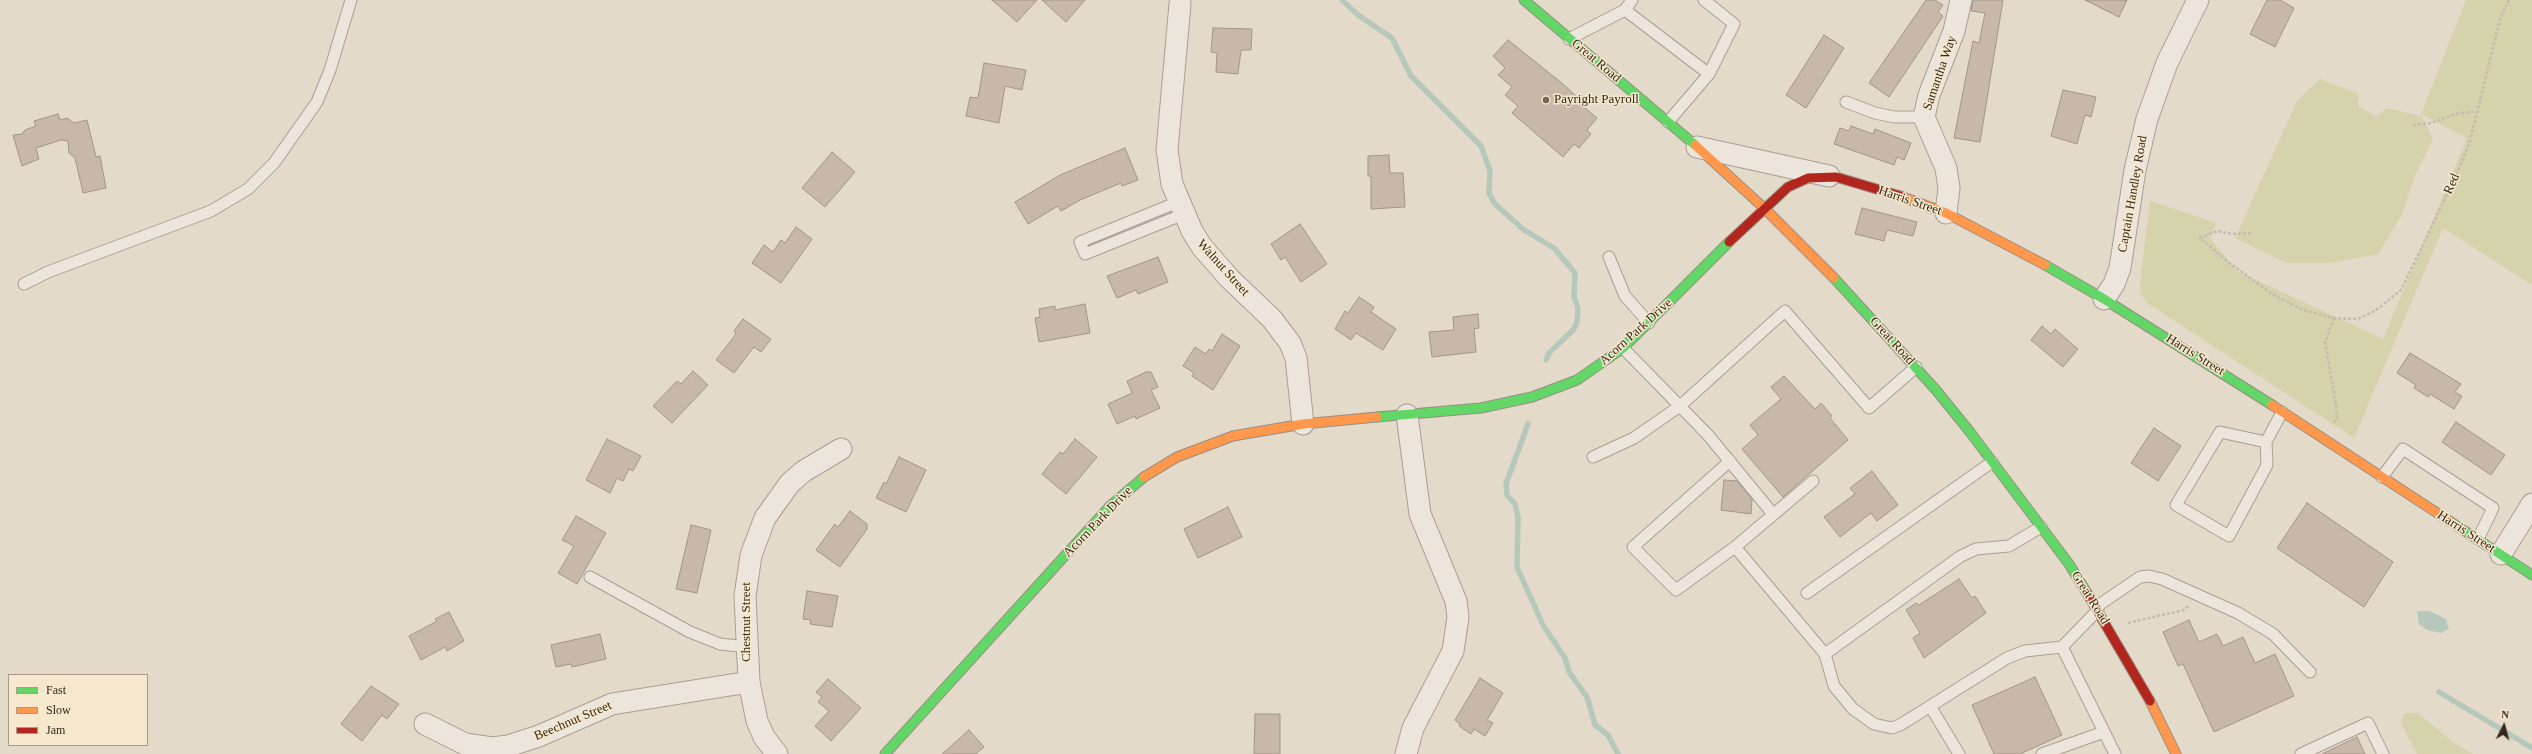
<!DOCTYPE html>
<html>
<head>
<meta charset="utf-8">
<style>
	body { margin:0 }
	#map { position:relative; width:2532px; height:754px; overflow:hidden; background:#e4dac9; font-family:Georgia,serif }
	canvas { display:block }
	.legend { position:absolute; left:8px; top:674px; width:140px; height:72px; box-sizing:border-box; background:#f6e8cd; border:1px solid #a99b86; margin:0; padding:5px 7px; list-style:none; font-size:12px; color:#36271b }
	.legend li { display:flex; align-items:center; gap:8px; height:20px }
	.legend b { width:20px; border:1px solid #a99b86 }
	.north { position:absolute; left:2484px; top:706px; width:40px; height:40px; -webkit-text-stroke:3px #f6e8cd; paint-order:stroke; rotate:6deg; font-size:11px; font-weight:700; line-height:16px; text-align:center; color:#36271b }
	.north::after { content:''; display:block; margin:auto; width:14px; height:18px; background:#36271b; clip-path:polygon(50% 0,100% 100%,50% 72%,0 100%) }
</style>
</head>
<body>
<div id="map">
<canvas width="2532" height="754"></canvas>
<ul class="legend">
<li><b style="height:5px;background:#63d668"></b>Fast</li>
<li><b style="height:5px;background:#ff974d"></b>Slow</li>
<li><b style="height:5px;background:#b3261e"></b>Jam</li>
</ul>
<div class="north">N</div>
</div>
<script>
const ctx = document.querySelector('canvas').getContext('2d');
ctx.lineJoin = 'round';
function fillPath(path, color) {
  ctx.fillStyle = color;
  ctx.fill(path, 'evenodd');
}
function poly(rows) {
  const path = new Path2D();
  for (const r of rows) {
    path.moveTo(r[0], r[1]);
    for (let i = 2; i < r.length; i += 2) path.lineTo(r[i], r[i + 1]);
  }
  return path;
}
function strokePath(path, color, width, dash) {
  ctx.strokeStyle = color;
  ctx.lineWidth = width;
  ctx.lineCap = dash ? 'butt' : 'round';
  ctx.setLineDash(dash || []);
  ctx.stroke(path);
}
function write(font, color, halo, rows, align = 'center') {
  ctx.font = font + ' Georgia,serif';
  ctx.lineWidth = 3;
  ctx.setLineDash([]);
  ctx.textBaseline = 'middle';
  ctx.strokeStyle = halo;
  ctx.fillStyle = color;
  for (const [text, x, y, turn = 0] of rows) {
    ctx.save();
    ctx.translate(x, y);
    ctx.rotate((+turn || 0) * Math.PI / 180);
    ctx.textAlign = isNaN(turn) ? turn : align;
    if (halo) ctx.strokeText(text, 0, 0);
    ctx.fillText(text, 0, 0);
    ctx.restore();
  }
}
const green = poly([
	[2466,0,2532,0,2532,285,2443,228,2354,438,2147,303,2141,295,2140,284,2150,201,2216,223,2210,238,2237,271,2383,339,2467,138,2421,114],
	[2320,79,2359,94,2358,106,2376,116,2387,108,2422,116,2433,139,2415,176,2402,215,2378,254,2330,263,2287,263,2235,238,2297,101],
	[2404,713,2418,713,2454,743,2473,754,2417,754,2401,723]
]);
const water = poly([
	[2417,611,2429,611,2446,619,2449,629,2441,633,2427,630,2419,624]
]);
const stream = poly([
	[1342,0,1358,15,1392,38,1411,76,1481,146,1490,171,1489,193,1495,204,1524,230,1554,248,1575,273,1574,296,1578,309,1577,322,1574,329,1549,353,1546,360],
	[1528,424,1506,484,1507,495,1515,504,1518,517,1517,567,1543,625,1565,658,1569,672,1587,697,1595,725,1608,735,1618,754],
	[2439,692,2532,748]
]);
const building = poly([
	[992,0,1037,0,1017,22,992,0],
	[1042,0,1085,0,1066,22,1042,0],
	[1926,0,1935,0,1943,5,1938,12,1943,16,1889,97,1869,83,1926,0],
	[1973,0,2003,0,1980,142,1954,138,1973,41,1979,43,1985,13,1971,11,1973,0],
	[2085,0,2127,0,2119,17,2085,0],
	[2267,0,2280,0,2294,8,2275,47,2250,34,2267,0],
	[1213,28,1252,29,1251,50,1241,50,1238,74,1216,72,1217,53,1211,52,1213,28],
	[1824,35,1844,48,1806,108,1786,95,1824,35],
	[1508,40,1563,84,1587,106,1585,108,1597,118,1587,130,1591,134,1579,148,1574,144,1563,157,1512,113,1518,106,1505,95,1512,87,1498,75,1505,68,1493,56,1508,40],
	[984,63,1026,70,1022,90,1005,86,999,123,966,116,970,97,978,98,984,63],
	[2063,90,2096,97,2091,117,2085,115,2077,144,2051,136,2063,90],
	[58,114,60,120,67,118,74,123,87,120,96,157,100,156,106,188,83,193,75,158,69,153,68,141,61,140,36,148,39,159,22,166,13,135,22,134,25,130,36,126,34,121,58,114],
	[1851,126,1873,134,1875,129,1911,143,1904,160,1897,157,1894,165,1834,144,1840,128,1849,131,1851,126],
	[1125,148,1138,180,1122,186,1121,183,1080,200,1061,211,1058,206,1028,224,1015,202,1060,175,1125,148],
	[832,152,855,172,825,207,802,188,832,152],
	[1389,155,1390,173,1403,173,1405,207,1371,209,1371,176,1368,176,1368,156,1389,155],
	[1862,208,1917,222,1913,236,1887,230,1884,241,1855,234,1862,208],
	[1300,224,1327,264,1301,282,1285,257,1281,260,1271,244,1300,224],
	[796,227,812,239,781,283,752,263,764,245,773,252,781,240,785,243,796,227],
	[1158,257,1168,282,1138,294,1136,290,1117,298,1107,276,1158,257],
	[1359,297,1374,307,1371,312,1396,329,1383,350,1356,333,1351,340,1335,329,1345,311,1348,313,1359,297],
	[1085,304,1090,333,1039,342,1035,318,1040,317,1039,309,1055,306,1055,310,1085,304],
	[1478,314,1479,328,1474,329,1476,352,1432,357,1429,332,1454,330,1453,317,1478,314],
	[743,319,771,339,761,352,754,347,734,373,716,360,736,334,734,331,743,319],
	[2042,326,2051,334,2055,329,2078,349,2063,367,2031,340,2042,326],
	[1222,334,1240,346,1213,390,1192,376,1194,373,1183,366,1195,347,1206,354,1209,349,1212,351,1222,334],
	[2410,353,2461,384,2455,392,2462,396,2454,409,2430,394,2428,397,2414,388,2416,385,2397,373,2410,353],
	[693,371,708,385,672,423,653,406,677,381,681,384,693,371],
	[1146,372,1151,372,1158,387,1151,390,1160,408,1136,419,1135,416,1117,424,1108,404,1132,393,1127,381,1146,372],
	[1784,376,1815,409,1821,403,1832,416,1830,418,1848,440,1783,497,1742,449,1758,435,1750,425,1781,399,1771,387,1784,376],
	[2456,422,2505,455,2491,475,2442,442,2456,422],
	[2154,428,2181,446,2158,481,2131,463,2154,428],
	[607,439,641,456,633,471,629,469,623,481,617,478,610,493,586,480,607,439],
	[1075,439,1097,457,1066,494,1042,474,1060,452,1063,454,1075,439],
	[899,457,926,470,906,512,876,498,884,482,886,484,899,457],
	[1872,471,1898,505,1877,521,1871,513,1840,537,1824,517,1855,494,1850,488,1872,471],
	[1724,480,1737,481,1752,499,1751,514,1721,510,1724,480],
	[2307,503,2393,562,2364,607,2277,548,2307,503],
	[1228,507,1242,537,1198,558,1184,529,1228,507],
	[850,511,867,524,867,529,840,567,816,550,835,524,838,527,850,511],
	[576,516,606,533,577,584,558,573,574,546,562,540,576,516],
	[691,525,711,530,697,593,676,589,691,525],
	[1959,579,1972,598,1975,596,1986,613,1924,658,1913,638,1920,633,1906,610,1916,603,1919,605,1959,579],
	[807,591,838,596,832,627,810,624,811,620,803,619,807,591],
	[449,612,464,641,447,651,445,647,421,660,409,636,437,621,435,619,449,612],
	[2189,620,2199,642,2217,634,2223,646,2243,637,2255,663,2275,654,2294,696,2214,732,2183,664,2178,666,2163,632,2189,620],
	[600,634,606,659,572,667,571,664,556,667,551,645,600,634],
	[2035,677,2062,735,2020,754,1994,754,1972,705,2035,677],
	[1480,678,1503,693,1487,720,1493,723,1485,736,1474,729,1471,734,1459,726,1460,724,1455,720,1480,678],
	[828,679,861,708,831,741,815,726,829,711,818,702,822,697,816,692,828,679],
	[371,686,399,704,387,719,382,715,362,741,341,724,371,686],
	[1255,714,1280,714,1280,754,1254,754,1255,714],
	[969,730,984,747,976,754,942,754,969,730],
	[2357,737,2365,754,2322,754,2357,737]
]);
const path = poly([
	[2413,125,2432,123,2455,114,2477,111],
	[2251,233,2232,234,2217,231,2200,238,2228,262,2272,294,2303,310,2334,318,2357,319,2375,311,2401,290,2456,176,2470,141,2500,19,2509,0],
	[2334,318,2325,342,2335,399,2337,416,2335,422],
	[2128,623,2184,610,2188,606]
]);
const lane = poly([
	[1625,10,1709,74],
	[1569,39,1625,10,1632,0],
	[1846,102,1875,113,1894,117,1924,117],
	[1668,122,1709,74,1734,24,1704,0],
	[1178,202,1080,242,1085,254,1184,214],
	[1609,257,1625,296,1649,323],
	[24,284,48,272,211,211,248,189,274,163,317,102,330,70,351,0],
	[1623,348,1708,435,1773,514],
	[2266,442,2220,432,2176,505,2229,536,2267,465,2266,442,2282,412],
	[1593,457,1634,438,1680,406,1785,311,1869,408,1916,367],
	[1730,461,1633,547,1676,590,1735,547],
	[2382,477,2403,449,2493,508,2478,539],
	[1813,481,1735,547,1825,654,1834,686,1853,709,1874,724,1892,728,1900,725,2007,658,2025,651,2062,647,2115,754],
	[590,577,690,632,720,644,747,647],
	[1807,593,1992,462],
	[2096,607,2140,577,2149,576,2162,579,2238,613,2273,634,2310,672],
	[2062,647,2098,610],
	[1825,654,1961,556,1976,549,2009,546,2041,527],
	[1930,706,1959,754],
	[2042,754,2104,732],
	[2301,754,2368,723,2383,754]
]);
const street = poly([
	[1180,4,1167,150,1172,184,1192,231,1202,247,1230,279,1272,319,1290,343,1296,358,1303,424],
	[1697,147,1829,176],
	[1946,213,1949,188,1946,168,1924,117,1929,95,1954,31,1961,0],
	[2104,299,2114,284,2120,268,2135,170,2147,119,2167,63,2198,0],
	[2501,554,2532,504],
	[425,724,465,744,492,748,508,746,539,736,612,704,749,682],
	[777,754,764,737,757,721,749,682,745,596,751,555,765,518,790,483,804,471,841,449],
	[1406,754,1413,728,1453,651,1458,617,1456,601,1420,514,1407,415]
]);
const fast = poly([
	[1524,0,1695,145],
	[2045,265,2104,299,2272,405],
	[1834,278,1936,390,1970,432,2069,564,2087,593],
	[1377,417,1481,408,1532,397,1577,380,1623,348,1729,242],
	[2451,522,2532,575],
	[885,754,1110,506,1144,477]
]);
const slow = poly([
	[1695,145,1764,208,1834,278],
	[1900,196,1946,213,2045,265],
	[2272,405,2451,522],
	[1144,477,1177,457,1233,436,1303,424,1377,417],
	[2150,701,2176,754]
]);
const jam = poly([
	[1729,242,1788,187,1808,178,1836,177,1900,196],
	[2087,593,2150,701]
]);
const markers = [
	[1546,100,4,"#736658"]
];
const streetNames = [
	["Great Road",1596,61,40],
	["Samantha Way",1940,73,-71],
	["Red",2452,184,-66],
	["Captain Handley Road",2133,194,-80],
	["Harris Street",1910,201,19],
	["Walnut Street",1223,268,48],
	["Acorn Park Drive",1636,332,-42],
	["Great Road",1892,341,48],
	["Harris Street",2195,355,32],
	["Acorn Park Drive",1098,522,-46],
	["Harris Street",2466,532,33],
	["Great Road",2090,598,58],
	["Chestnut Street",747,622,-90],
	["Beechnut Street",573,721,-23]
];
const poiNames = [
	["Payright Payroll",1554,100]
];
fillPath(green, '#d5d3ab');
fillPath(water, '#b5c8bb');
strokePath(stream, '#b5c8bb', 5.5);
fillPath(building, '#c7b8aa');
strokePath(building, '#a39589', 1);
strokePath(lane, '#a89f93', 13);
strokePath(street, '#a89f93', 23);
strokePath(fast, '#988f83', 11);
strokePath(slow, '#988f83', 11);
strokePath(jam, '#988f83', 11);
strokePath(path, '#c4bcb2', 2.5, [3, 2]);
strokePath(lane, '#ece5db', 11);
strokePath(street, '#ece5db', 21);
strokePath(fast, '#63d668', 9);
strokePath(slow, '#ff974d', 9);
strokePath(jam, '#b3261e', 9);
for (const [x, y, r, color] of markers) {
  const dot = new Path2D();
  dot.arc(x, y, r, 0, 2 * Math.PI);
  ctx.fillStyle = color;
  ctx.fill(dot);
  strokePath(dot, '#f6e8cd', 1.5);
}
write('13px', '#36271b', '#f6e8cd', streetNames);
write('13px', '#36271b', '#f6e8cd', poiNames, 'left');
</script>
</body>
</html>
